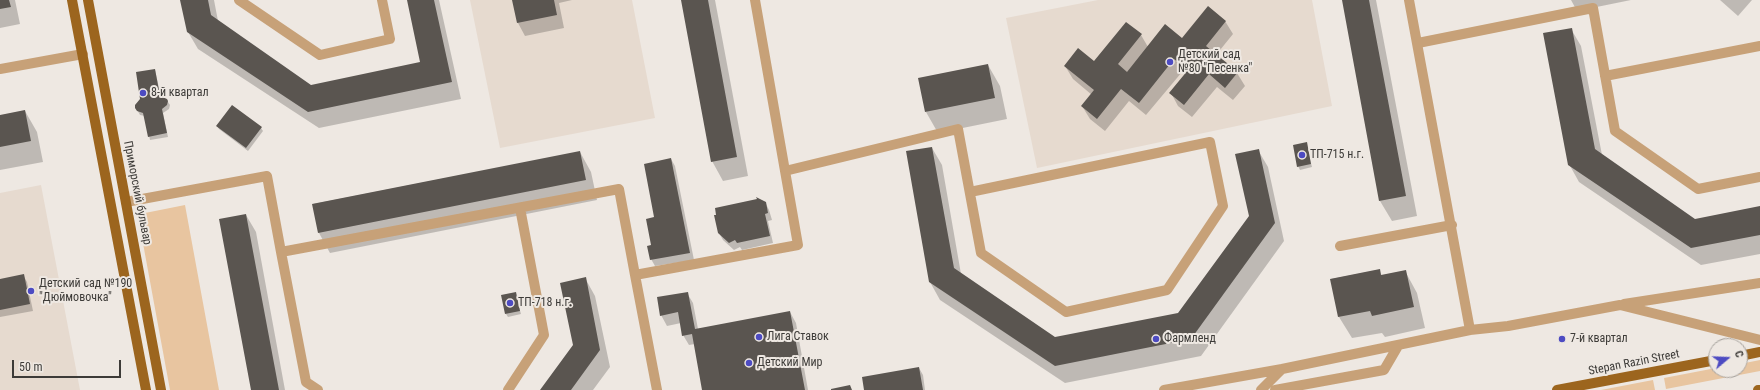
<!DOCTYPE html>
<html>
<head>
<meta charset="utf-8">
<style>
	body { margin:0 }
	#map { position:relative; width:1760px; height:390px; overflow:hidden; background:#eee8e2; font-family:"Roboto Condensed",sans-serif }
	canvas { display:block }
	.north { position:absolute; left:1708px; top:338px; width:40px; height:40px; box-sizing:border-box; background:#eee8e2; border:1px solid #a7a39e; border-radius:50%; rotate:71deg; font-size:11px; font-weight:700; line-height:16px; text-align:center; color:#3d3b38 }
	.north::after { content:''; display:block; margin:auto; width:14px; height:18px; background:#4d4bc2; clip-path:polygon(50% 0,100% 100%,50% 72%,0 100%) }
	.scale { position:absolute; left:12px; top:360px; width:109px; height:18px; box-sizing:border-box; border:2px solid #3d3b38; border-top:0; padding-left:5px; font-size:12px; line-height:14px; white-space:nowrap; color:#3d3b38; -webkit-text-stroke:3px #eee8e2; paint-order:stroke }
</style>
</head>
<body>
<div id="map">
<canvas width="1760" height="390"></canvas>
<div class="north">С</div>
<div class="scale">50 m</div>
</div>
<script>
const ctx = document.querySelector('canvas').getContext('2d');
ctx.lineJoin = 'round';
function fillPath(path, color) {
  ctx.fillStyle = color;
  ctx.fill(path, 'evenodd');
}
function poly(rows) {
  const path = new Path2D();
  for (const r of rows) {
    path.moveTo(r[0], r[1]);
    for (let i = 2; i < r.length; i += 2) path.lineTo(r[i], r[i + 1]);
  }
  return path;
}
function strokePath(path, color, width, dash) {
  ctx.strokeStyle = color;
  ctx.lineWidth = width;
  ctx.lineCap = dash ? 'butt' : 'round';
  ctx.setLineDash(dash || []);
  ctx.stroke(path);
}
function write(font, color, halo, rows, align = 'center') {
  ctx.font = font + ' "Roboto Condensed",sans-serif';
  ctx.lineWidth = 4;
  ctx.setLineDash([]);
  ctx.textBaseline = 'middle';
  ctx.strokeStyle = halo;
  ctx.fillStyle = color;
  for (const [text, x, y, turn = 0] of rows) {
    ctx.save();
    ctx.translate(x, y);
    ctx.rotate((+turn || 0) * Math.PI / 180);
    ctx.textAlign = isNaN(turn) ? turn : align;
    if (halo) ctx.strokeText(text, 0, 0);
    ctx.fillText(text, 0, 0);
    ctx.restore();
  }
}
const built = poly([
	[470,0,632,0,655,118,500,148],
	[1098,0,1312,0,1332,106,1037,168,1006,18],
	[41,185,80,390,0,390,0,193]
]);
const green = poly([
	[185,205,219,390,170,390,140,227,140,221,145,213],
	[1760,360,1760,371,1666,389,1664,378,1716,368,1716,370,1740,370,1740,364],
	[1653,380,1655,390,1601,390]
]);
const shadow = poly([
	[0,0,15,0,20,24,0,28],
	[181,0,214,0,218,21,311,86,421,63,408,0,439,0,461,99,319,128,198,49,188,32],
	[513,0,572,0,559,3,564,28,525,36,518,23],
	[682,0,715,0,748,176,723,181,712,161],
	[1343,0,1376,0,1417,216,1392,221,1380,201],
	[1571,0,1631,0,1577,11],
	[1720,0,1752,0,1738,16],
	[1225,21,1233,34,1216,55,1237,73,1245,86,1233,100,1217,87,1192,117,1178,106,1171,93,1186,75,1182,72,1146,115,1129,101,1105,131,1090,119,1082,106,1092,95,1073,79,1065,66,1094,63,1141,35,1148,47,1182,39],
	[1571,29,1581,46,1602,155,1695,220,1760,207,1760,254,1701,265,1579,182,1569,164],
	[988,65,1000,86,1007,119,938,133,926,112],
	[155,70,161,97,166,99,170,105,169,109,163,113,168,137,150,140,145,116,140,115,136,108,141,99],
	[25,111,37,132,43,162,0,170,0,116],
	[217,126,261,128,263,131,248,151,219,129],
	[1306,144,1312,167,1300,170,1298,166],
	[932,148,942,165,961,274,1055,338,1179,314,1250,216,1258,150,1268,167,1284,241,1201,356,1065,383,940,300,930,282],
	[580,152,591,172,597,200,330,253,319,233,313,204],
	[671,159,675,166,694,260,655,266,651,259,656,218],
	[765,202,769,210,772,220,768,221,773,243,742,250,740,247,734,250,723,240,719,233,717,215],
	[246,215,256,232,285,390,252,390],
	[1379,270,1382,276,1405,271,1417,293,1425,328,1385,337,1382,333,1352,338,1339,317,1331,279],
	[23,275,27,282,33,311,0,317,0,280],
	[585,278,595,296,610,367,593,390,542,390,574,345],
	[515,293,521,314,508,317,506,314],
	[687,293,693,303,698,329,790,312,796,323,808,390,703,390,695,344,689,345,683,335,681,323,667,326,661,315],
	[919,368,923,375,925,390,865,390]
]);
const building = poly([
	[0,0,9,0,11,7,0,9],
	[180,0,208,0,211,15,311,85,420,62,407,0,434,0,452,82,308,112,187,32],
	[512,0,554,0,557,15,517,23],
	[681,0,708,0,737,157,711,162],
	[1342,0,1369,0,1406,196,1379,201],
	[1208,6,1226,21,1206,46,1238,72,1225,88,1209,74,1184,105,1169,93,1188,70,1174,59,1139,103,1121,89,1097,119,1081,106,1094,90,1064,66,1078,48,1094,61,1126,22,1142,34,1118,64,1127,72,1165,24,1182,38],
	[1572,28,1595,149,1695,219,1760,206,1760,235,1691,248,1568,165,1543,33],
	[988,64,995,98,925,112,918,78],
	[155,69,160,96,167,99,168,101,167,105,162,109,167,133,148,137,143,113,137,111,135,108,135,105,140,99,136,72],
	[232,105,262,127,246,148,216,126],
	[25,110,31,141,0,147,0,115],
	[1307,142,1311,164,1297,167,1293,145],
	[932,147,954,268,1055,337,1178,313,1249,216,1235,154,1259,149,1275,223,1191,339,1055,366,929,282,906,151],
	[580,151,586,180,318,233,312,204],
	[671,158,690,253,650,260,647,246,651,245,646,219,654,217,644,164],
	[756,197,766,202,768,213,765,214,770,236,737,243,735,240,729,243,718,233,714,215,716,215,715,208,757,199],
	[246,214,279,390,251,390,219,219],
	[1380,269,1381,275,1406,270,1414,307,1372,316,1370,311,1338,317,1330,279],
	[24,274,30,304,0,310,0,279],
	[586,277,600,350,571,390,540,390,573,345,560,283],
	[516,292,520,311,505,314,501,295],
	[688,292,695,329,790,311,805,390,702,390,692,334,682,336,678,312,660,316,657,297],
	[919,367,923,390,864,390,862,377],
	[850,385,852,390,831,390,831,389]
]);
const minor = poly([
	[239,0,320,55,390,39,382,0],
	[1409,0,1470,330],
	[1418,43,1593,8,1615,131,1698,189,1760,177],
	[0,69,83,54],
	[1605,76,1760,46],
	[785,171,958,129,981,253,1066,312,1167,290,1223,206,1210,142,970,192],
	[126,202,267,176,281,252,619,189,635,275],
	[1340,246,1452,225],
	[281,252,306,382,318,390],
	[1624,304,1760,283],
	[508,390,544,335,520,208],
	[657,390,635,275,798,245,755,0],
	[1164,390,1282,369],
	[1261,390,1282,369,1470,330,1508,326,1620,305,1760,340],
	[1275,390,1384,370,1398,346]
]);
const major = poly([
	[72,0,146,390],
	[88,0,161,390],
	[1740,356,1760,352],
	[1557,390,1716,360],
	[1758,390,1760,390]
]);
const markers = [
	[1170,62,4,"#4d4bc2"],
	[143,93,4,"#4d4bc2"],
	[1302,155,4,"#4d4bc2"],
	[31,291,4,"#4d4bc2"],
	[510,303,4,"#4d4bc2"],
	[759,337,4,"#4d4bc2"],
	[1156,339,4,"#4d4bc2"],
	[1562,339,4,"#4d4bc2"],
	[749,363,4,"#4d4bc2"]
];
const poiNames = [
	["Детский сад",1178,55],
	["№80 \"Песенка\"",1178,69],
	["8-й квартал",151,93],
	["ТП-715 н.г.",1310,155],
	["Детский сад №190",39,284],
	["\"Дюймовочка\"",39,298],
	["ТП-718 н.г.",518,303],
	["Лига Ставок",767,337],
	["Фармленд",1164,339],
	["7-й квартал",1570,339],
	["Детский Мир",757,363]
];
const streetNames = [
	["Приморский бульвар",137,193,79],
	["Stepan Razin Street",1634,363,-11]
];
fillPath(built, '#e6dacf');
fillPath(green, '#e8c5a0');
fillPath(shadow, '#0003');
fillPath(building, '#5a5550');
strokePath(minor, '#c7a178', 10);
strokePath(major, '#9c651e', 10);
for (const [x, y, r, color] of markers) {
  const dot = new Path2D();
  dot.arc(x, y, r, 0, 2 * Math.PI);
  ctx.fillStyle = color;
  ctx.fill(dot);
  strokePath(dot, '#eee8e2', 1.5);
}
write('12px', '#3d3b38', '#eee8e2', poiNames, 'left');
write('12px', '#3d3b38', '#eee8e2', streetNames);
</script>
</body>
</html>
